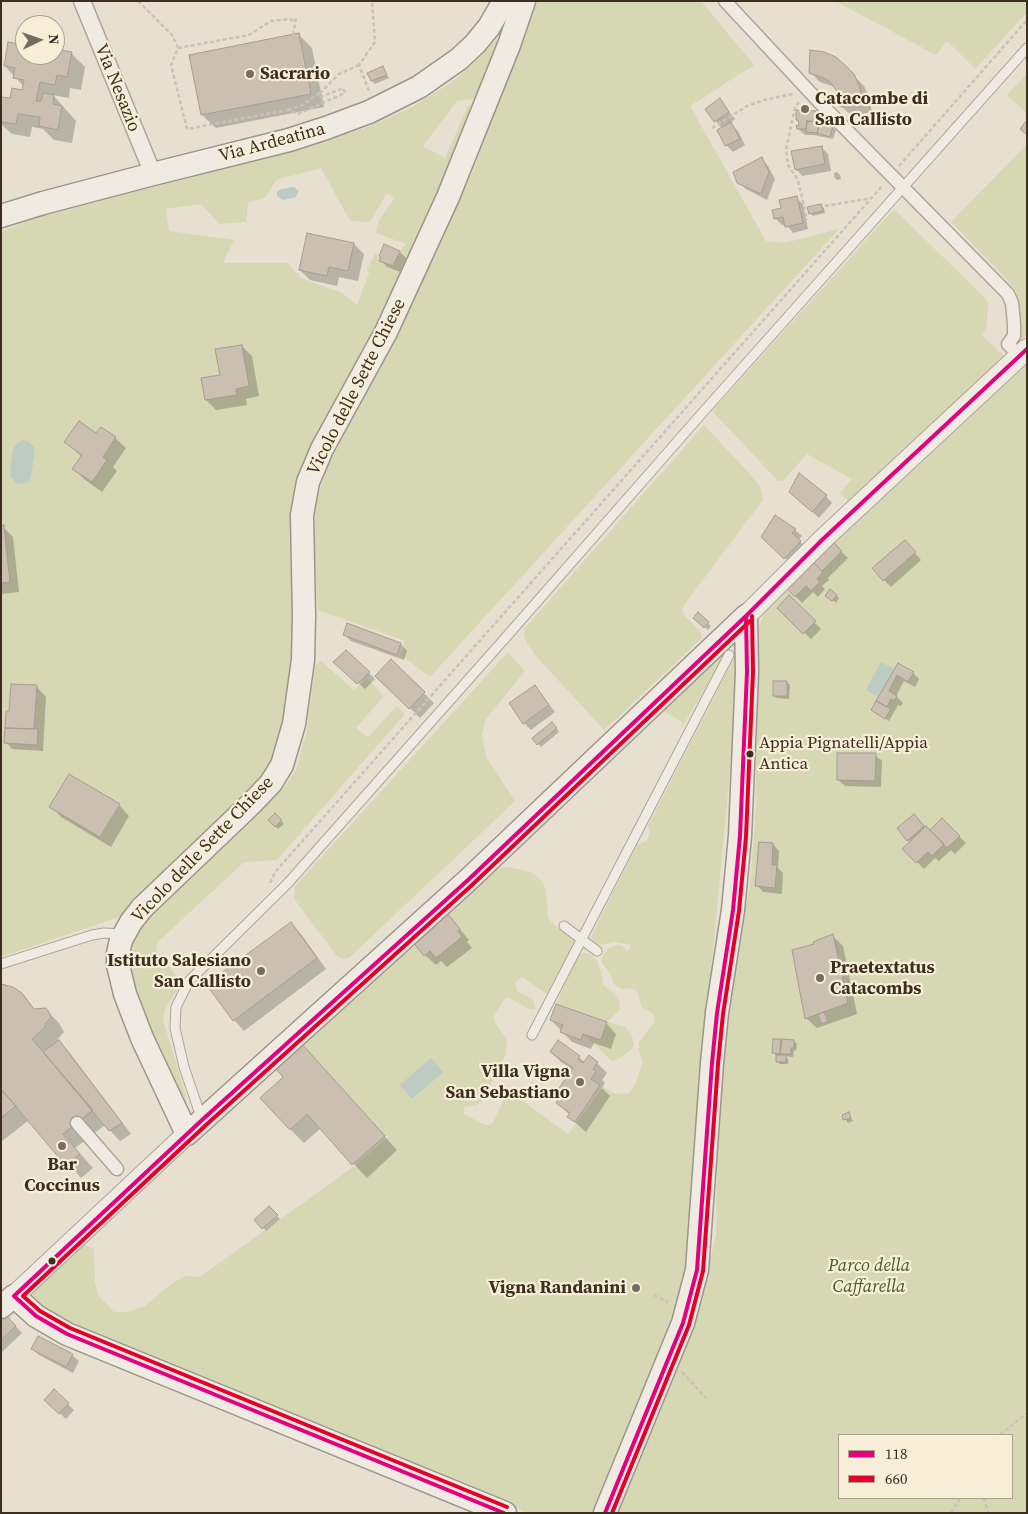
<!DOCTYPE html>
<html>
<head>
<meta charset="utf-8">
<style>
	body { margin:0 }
	#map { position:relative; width:1028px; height:1514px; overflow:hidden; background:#e7e0d1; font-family:"Source Serif 4",serif }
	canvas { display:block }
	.frame { position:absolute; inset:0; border:2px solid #3d2e20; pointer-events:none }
	.legend { position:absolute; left:838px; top:1434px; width:175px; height:65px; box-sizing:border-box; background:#f7eed8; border:1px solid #ada18e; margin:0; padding:6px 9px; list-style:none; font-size:15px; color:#3d2e20 }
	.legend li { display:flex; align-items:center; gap:10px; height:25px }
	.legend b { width:25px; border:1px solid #ada18e }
	.north { position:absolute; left:15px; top:15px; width:50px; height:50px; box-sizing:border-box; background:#f7eed8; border:1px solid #ada18e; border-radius:50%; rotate:87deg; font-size:14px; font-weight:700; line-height:20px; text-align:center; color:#3d2e20 }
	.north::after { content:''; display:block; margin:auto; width:18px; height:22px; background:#786c5e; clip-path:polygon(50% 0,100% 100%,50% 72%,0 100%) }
</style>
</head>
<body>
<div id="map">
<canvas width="1028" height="1514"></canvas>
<div class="frame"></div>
<ul class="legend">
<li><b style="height:6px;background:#e5007d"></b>118</li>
<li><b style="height:6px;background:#e4002b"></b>660</li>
</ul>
<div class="north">N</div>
</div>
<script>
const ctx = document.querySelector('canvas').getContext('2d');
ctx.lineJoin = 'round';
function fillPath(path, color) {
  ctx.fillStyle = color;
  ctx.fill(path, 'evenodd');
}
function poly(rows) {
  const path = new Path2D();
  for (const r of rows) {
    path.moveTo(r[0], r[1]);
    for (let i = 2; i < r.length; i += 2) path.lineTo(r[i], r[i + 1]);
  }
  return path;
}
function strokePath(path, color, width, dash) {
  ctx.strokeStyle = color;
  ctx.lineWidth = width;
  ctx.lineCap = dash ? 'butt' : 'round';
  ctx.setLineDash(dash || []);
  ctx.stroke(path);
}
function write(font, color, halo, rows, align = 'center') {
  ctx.font = font + ' "Source Serif 4",serif';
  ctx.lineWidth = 4.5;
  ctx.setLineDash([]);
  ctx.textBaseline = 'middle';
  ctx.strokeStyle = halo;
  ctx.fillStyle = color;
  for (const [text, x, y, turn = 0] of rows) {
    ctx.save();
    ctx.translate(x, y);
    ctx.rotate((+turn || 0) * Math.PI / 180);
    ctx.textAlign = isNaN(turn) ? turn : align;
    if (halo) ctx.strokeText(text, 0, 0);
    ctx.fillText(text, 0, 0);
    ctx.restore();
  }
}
const green = poly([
	[531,1,701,1,754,65,690,106,766,241,784,243,839,229,430,677,401,655,405,641,318,610,314,544,315,503,328,466,385,356,474,168],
	[835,1,1027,1,1027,12,975,69,947,41,936,55],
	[504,31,481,98,457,101,423,146,445,158,468,106,479,106,375,340,365,344,360,351,362,364,310,461,300,636,280,759,128,914,1,957,1,583,3,525,1,526,1,232,38,217,202,174,362,129,411,108,455,80,482,55],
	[321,168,350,221,370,222,387,193,394,198,378,222,376,233,406,244,400,251,393,266,380,261,381,257,375,254,367,269,369,273,357,305,342,293,301,278,287,263,223,263,234,240,169,231,166,209,201,204,219,224,246,222,248,203,266,197,276,180],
	[11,684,37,685,34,729,38,730,37,745,4,743,6,711,9,711],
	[69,774,120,805,100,837,50,807],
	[1027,74,1027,114,1007,95],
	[1027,144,1027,335,1021,340,1019,302,1016,291,1004,276,951,222],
	[894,209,986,299,988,306,986,329,982,335,1005,357,848,501,840,493,852,479,807,454,783,481,778,481,712,411],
	[1027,359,1027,1513,615,1513,703,1290,716,1235,717,1110,738,948,750,885,756,805,756,636,765,610,865,509],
	[839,1435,1012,1435,1012,1498,839,1498],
	[704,425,750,474,760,487,763,500,684,605,682,611,685,616,700,631,702,638,604,730,535,655,528,645,524,636,525,628],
	[723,651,727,653,682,727,682,722,659,708],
	[508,652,525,671,486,719,482,735,486,757,515,801,349,958,343,959,337,956,294,899,295,886],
	[734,658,738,662,732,751,710,982,686,1294,593,1513,528,1513,60,1322,38,1304,33,1297,30,1284,78,1242,94,1249,95,1282,98,1295,114,1312,126,1312,145,1306,174,1282,185,1276,200,1277,353,1167,389,1136,385,1136,301,1043,409,937,430,951,436,958,462,937,458,931,460,929,444,909,493,870,507,867,527,871,534,874,541,880,546,890,548,918,557,928,576,941,547,994,522,977,515,982,517,991,533,1000,535,1009,529,1009,510,998,506,998,500,1006,494,1016,494,1021,507,1040,506,1054,492,1082,486,1097,477,1105,464,1107,464,1114,485,1125,489,1125,493,1123,507,1092,516,1096,568,1134,603,1087,615,1094,629,1093,635,1085,643,1061,639,1052,639,1042,654,1023,654,1014,642,1007,637,992,634,989,630,988,623,989,616,986,613,982,611,975,602,963,602,956,609,948,618,945,622,946,628,952,631,945,615,942,598,945,593,940,592,934,637,845,646,841,649,837,650,831,648,826],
	[321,661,354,690,367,679,384,696,356,728,368,737,397,706,405,714,277,860,244,862,158,942,156,950,182,983,165,1009,163,1019,185,1093,187,1107,185,1115,127,970,129,940,166,895,285,786,296,770,307,731,315,665],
	[589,953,597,961,602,974,603,985,615,993,620,1002,620,1010,607,1022,626,1027,632,1036,634,1045,632,1049,619,1059,612,1061,583,1034,607,1022,556,1004,578,954]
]);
const water = poly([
	[294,187,299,191,296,197,283,200,277,196,277,192,281,189],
	[22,440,29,442,34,447,34,457,31,475,27,483,18,484,10,477,11,461,14,446],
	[881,662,894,669,878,697,866,690],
	[431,1058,443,1072,412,1099,400,1085]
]);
const shadow = poly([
	[299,35,312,48,324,107,216,128,202,115],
	[25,46,25,55,37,55,42,60,49,62,50,55,55,55,55,51,71,53,85,67,81,90,70,88,69,98,53,95,76,121,72,143,54,140,43,129,32,127,30,137,12,134,1,124,1,101,11,100,23,91,24,87,5,66],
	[383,68,389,78,375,84,372,81],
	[810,72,853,75,864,86,869,96,872,112,852,116,841,106,835,87,820,82],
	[720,100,735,119,730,123,738,131,745,145,733,152,726,145,719,130,722,129,707,109],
	[815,113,822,119,822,125,833,127,836,130,833,139,813,135,805,135,798,129],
	[821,147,828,154,831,171,802,176,796,169],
	[762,159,768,166,775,179,767,200,746,189,739,182],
	[837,172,840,175,841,179,837,180,834,177,834,173],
	[796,198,803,204,808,229,793,233,786,224,782,225,775,218],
	[821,205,824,208,825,213,813,216,810,213],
	[354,244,364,254,358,281,339,277,337,286,310,280,300,270],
	[400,252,406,258,400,272,387,267,381,260],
	[242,346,252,356,259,396,246,399,247,405,216,410,206,400],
	[101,428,115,438,126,448,113,467,117,471,102,492,84,479,74,469,82,457,66,442,97,435],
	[826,496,832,503,819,518,797,498],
	[1,527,3,527,13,537,19,592,1,594],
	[795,530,802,536,798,540,807,548,791,564,763,537],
	[831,542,848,558,828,578,829,580,822,586,825,589,818,597,813,592,802,603,786,586],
	[911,548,921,560,891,587,884,580],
	[836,595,839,598,836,603,830,598],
	[789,597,821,629,811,639,779,608],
	[698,614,711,626,708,630,695,617],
	[348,625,401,644,407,651,404,660,351,641,345,635],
	[391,661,434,703,420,718,377,676],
	[898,664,913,673,919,679,915,687,904,681,896,696,903,703,901,706,898,705,889,721,872,710],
	[342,669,369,673,375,679,365,689],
	[787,682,790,685,789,699,777,698,774,695],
	[36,686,46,697,43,751,12,749,6,742,10,712],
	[535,686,555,712,531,730,524,723],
	[555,726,559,732,541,747,538,744],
	[875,755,882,761,881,787,845,786,838,780],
	[70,775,119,805,129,816,111,847,61,817,51,806],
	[275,814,284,824,278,829,269,820],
	[942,820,966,843,955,854,951,850,939,861,935,858,924,869,904,849,911,843,908,840,920,822,930,832],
	[773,844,779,851,778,868,783,873,782,894,763,892,757,885],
	[444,910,469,940,467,942,472,948,447,967,441,961,436,965,425,955],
	[291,924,301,934,326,969,244,1031,234,1020],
	[833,936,843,946,857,1014,817,1028,806,1018,815,945],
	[1,986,37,1015,39,1013,35,1008,36,1010,45,1009,59,1023,64,1032,58,1039,58,1041,69,1052,131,1134,120,1141,105,1125,75,1148,93,1168,81,1178,29,1120,1,1142],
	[551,1020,606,1023,616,1034,611,1049,594,1043,591,1049,572,1042],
	[774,1040,794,1041,797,1044,796,1051,794,1050,793,1057,785,1056,788,1059,788,1064,780,1064,777,1061,777,1056,773,1052],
	[301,1044,397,1150,367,1178,321,1128,304,1143,290,1129,285,1077],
	[551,1052,579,1057,585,1063,597,1063,607,1073,602,1080,605,1083,602,1088,610,1096,586,1132,569,1117,570,1115,557,1103,565,1092,573,1070,561,1062],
	[848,1114,853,1121,848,1123,843,1115],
	[269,1208,280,1219,266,1231,256,1220],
	[6,1316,22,1333,2,1352,1,1320],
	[32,1349,72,1355,79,1361,73,1373,39,1355],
	[54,1391,74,1410,66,1419,46,1400]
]);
const building = poly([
	[299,33,311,94,201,115,189,55,299,33],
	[8,42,25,45,25,55,28,55,28,57,48,60,49,55,55,55,55,49,72,52,67,77,57,75,55,85,40,82,36,101,41,101,43,93,54,95,53,104,62,106,58,130,39,126,40,117,18,114,16,124,1,122,1,97,10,98,12,88,22,90,24,80,13,78,15,68,4,66,8,42],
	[810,50,824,52,836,57,845,65,854,74,859,85,863,102,840,107,836,90,830,82,824,78,809,73,810,50],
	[383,66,387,75,371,81,367,73,383,66],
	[720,98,729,112,714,122,705,109,720,98],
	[796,110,816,111,815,122,807,121,806,129,797,129,796,125,799,126,798,120,796,120,796,110],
	[1027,120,1027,135,1020,129,1027,120],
	[807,121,820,122,817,133,806,132,807,121],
	[731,122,740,139,725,146,717,130,731,122],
	[820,122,833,126,830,137,817,133,820,122],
	[822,146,825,164,795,170,791,151,822,146],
	[762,157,769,172,761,194,737,183,733,172,762,157],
	[797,196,803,223,785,227,783,217,774,219,772,210,781,208,779,200,797,196],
	[821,204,823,211,809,214,807,207,821,204],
	[307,233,354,243,348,271,329,267,327,276,299,270,307,233],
	[384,244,400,251,393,266,379,261,381,257,379,256,384,244],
	[242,345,249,386,236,389,237,395,205,400,201,378,220,375,215,349,242,345],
	[79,421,96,433,101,427,116,437,103,457,107,460,92,482,72,469,82,455,64,442,79,421],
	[799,473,827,495,812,512,789,492,799,473],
	[775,515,796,529,792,533,801,541,784,559,761,537,775,515],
	[4,525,10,582,1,583,1,526,4,525],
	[831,540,842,551,822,571,811,560,831,540],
	[905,540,916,552,883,581,872,568,905,540],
	[811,560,823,572,817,579,820,582,811,591,806,586,795,597,784,586,811,560],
	[830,589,837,595,832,601,825,596,830,589],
	[789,595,816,621,803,634,777,608,789,595],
	[698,612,709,622,704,628,693,618,698,612],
	[347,623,401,643,397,655,343,635,347,623],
	[346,650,370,672,357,684,333,662,346,650],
	[391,659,425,692,409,709,375,676,391,659],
	[898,663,914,672,908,682,897,675,889,691,897,696,894,701,891,699,887,707,876,701,898,663],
	[773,681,787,681,787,696,773,696,773,681],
	[11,684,37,685,34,729,5,728,6,711,9,711,11,684],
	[535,685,549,705,523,724,509,703,535,685],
	[876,701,891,709,885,719,871,710,876,701],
	[552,722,557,728,537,745,532,738,552,722],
	[5,728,38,729,37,745,4,743,5,728],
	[837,753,876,753,875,781,837,780,837,753],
	[69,774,120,804,100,837,49,807,69,774],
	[275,813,282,820,275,827,268,820,275,813],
	[914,814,924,826,907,841,897,828,914,814],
	[942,818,960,836,947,848,930,830,942,818],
	[926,826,944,844,932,856,928,852,916,863,902,849,926,826],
	[759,842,773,843,772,865,777,865,775,888,755,886,759,842],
	[444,909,460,929,458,931,462,937,436,958,430,951,424,956,409,937,444,909],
	[291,922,317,958,233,1021,206,984,291,922],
	[833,934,848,1003,805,1019,792,950,814,944,813,942,833,934],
	[1,984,13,987,22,993,34,1009,46,1008,49,1012,51,1017,45,1024,46,1026,32,1039,93,1110,63,1134,80,1154,66,1166,1,1089,1,984],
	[556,1004,607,1022,601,1040,583,1034,581,1040,560,1032,563,1025,550,1020,556,1004],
	[824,1012,828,1021,822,1024,818,1014,824,1012],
	[773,1039,781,1039,780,1054,772,1053,773,1039],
	[782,1039,794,1040,794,1048,791,1048,791,1054,780,1054,782,1039],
	[59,1040,122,1123,109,1131,43,1052,59,1040],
	[558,1040,580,1056,578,1059,583,1063,589,1055,598,1062,593,1069,596,1071,591,1079,600,1085,575,1122,567,1117,570,1113,556,1103,564,1091,559,1088,573,1068,550,1052,558,1040],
	[301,1043,385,1136,352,1165,307,1114,290,1130,260,1098,283,1077,274,1067,301,1043],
	[776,1055,786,1055,786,1062,776,1062,776,1055],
	[1,1089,16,1106,1,1118,1,1089],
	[849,1112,851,1118,843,1120,842,1115,849,1112],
	[269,1206,278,1215,262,1229,254,1220,269,1206],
	[6,1315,16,1326,1,1340,1,1319,6,1315],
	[38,1336,73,1354,66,1367,31,1349,38,1336],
	[54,1389,69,1403,59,1414,44,1400,54,1389]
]);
const path = poly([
	[138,1,172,35,178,48,171,65,187,129,287,110,298,114,345,93,343,88,321,97,320,93,339,74,359,65],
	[293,35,296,18],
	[178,48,249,35,271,21,290,19,295,22],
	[369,91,359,65,375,42,372,1],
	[799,102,795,107,786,150,788,165,798,180,807,220],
	[288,110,301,106,320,93],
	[712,128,747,106,764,100,793,94],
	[899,166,1027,20],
	[825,206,872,198],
	[270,883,276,871,883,185],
	[654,1295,668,1302],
	[682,1372,706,1398],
	[1000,1435,1027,1413],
	[984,1498,988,1513],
	[951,1513,960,1498]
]);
const service = poly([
	[564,926,597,951],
	[1,964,92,935,104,933,123,934],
	[532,1035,729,655],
	[202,1120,184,1067,175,1028,176,1007,189,981,288,883,507,636,704,411,1027,48]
]);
const pedestrian = poly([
	[725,1,821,104,1008,294,1012,303,1014,324,1014,336,1008,344,1019,356],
	[77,1123,117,1169]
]);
const minor = poly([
	[82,1,153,174]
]);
const tertiary = poly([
	[746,616,823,539,1027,349],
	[14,1296,187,1134]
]);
const secondary = poly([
	[524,1,509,45,448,197,386,332,322,449,308,482,302,515,304,616,303,660,294,724,282,765,271,783,252,803,142,908,131,922,121,940,118,953,118,965,125,994,142,1038,187,1134,468,880,746,616],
	[1,216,43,203,153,174,289,140,326,128,369,112,419,87,459,59,475,44,489,27,504,1],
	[1,1307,14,1296,36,1316,67,1334,505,1513],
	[605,1513,683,1323,697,1270,712,1063,717,1013,733,910,740,836,747,672,746,616]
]);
const bus1 = poly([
	[14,1296,202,1120,468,880,746,616,823,539,1027,349],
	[14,1296,36,1316,67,1334,504,1513],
	[605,1513,683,1323,697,1270,712,1063,717,1013,733,910,740,836,747,672,746,616]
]);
const bus2 = poly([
	[507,1507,70,1328,40,1311,23,1296,206,1125,472,885,750,621],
	[612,1513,689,1325,703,1271,718,1064,723,1014,739,911,746,837,753,672,752,616]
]);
const markers = [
	[250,74,5,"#786c5e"],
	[805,109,5,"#786c5e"],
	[750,754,4.5,"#3d2e20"],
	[261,971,5,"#786c5e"],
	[820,978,5,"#786c5e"],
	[580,1082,5,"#786c5e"],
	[62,1146,5,"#786c5e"],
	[52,1261,4.5,"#3d2e20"],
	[636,1288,5,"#786c5e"]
];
const busNames = [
	["Appia Pignatelli/Appia",759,744],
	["Antica",759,765]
];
const poiNames = [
	["Sacrario",260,74],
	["Catacombe di",815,99],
	["San Callisto",815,120],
	["Istituto Salesiano",251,961,"right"],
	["San Callisto",251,982,"right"],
	["Praetextatus",830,968],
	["Catacombs",830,989],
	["Villa Vigna",570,1072,"right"],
	["San Sebastiano",570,1093,"right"],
	["Bar",62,1165,"center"],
	["Coccinus",62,1186,"center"],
	["Vigna Randanini",626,1288,"right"]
];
const streetNames = [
	["Via Nesazio",117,88,68],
	["Via Ardeatina",272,143,-15],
	["Vicolo delle Sette Chiese",357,387,-63],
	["Vicolo delle Sette Chiese",203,850,-46]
];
const parkNames = [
	["Parco della",869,1266],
	["Caffarella",869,1287]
];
fillPath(green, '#d6d7b3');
fillPath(water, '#bcccc2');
fillPath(shadow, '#0003');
fillPath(building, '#cbbfb2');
strokePath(building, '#a89c90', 1);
strokePath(service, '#ada599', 11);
strokePath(pedestrian, '#ada599', 15);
strokePath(minor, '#ada599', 19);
strokePath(tertiary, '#ada599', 22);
strokePath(secondary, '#9c958a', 25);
strokePath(path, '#c8c2b9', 2.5, [4, 2.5]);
strokePath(service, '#efebe3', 9);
strokePath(pedestrian, '#efebe3', 12);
strokePath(minor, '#efebe3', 16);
strokePath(tertiary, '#efebe3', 20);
strokePath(secondary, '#efebe3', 22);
strokePath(bus1, '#e5007d', 4);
strokePath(bus2, '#e4002b', 4);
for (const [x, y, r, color] of markers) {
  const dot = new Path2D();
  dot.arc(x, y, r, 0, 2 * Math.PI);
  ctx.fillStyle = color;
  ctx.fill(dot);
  strokePath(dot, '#f7eed8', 2);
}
write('17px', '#3d2e20', '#f7eed8', busNames, 'left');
write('bold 18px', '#3d2e20', '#f7eed8', poiNames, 'left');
write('18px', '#3d2e20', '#f7eed8', streetNames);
write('italic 18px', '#4d5a26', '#f7eed8', parkNames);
</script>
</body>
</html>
